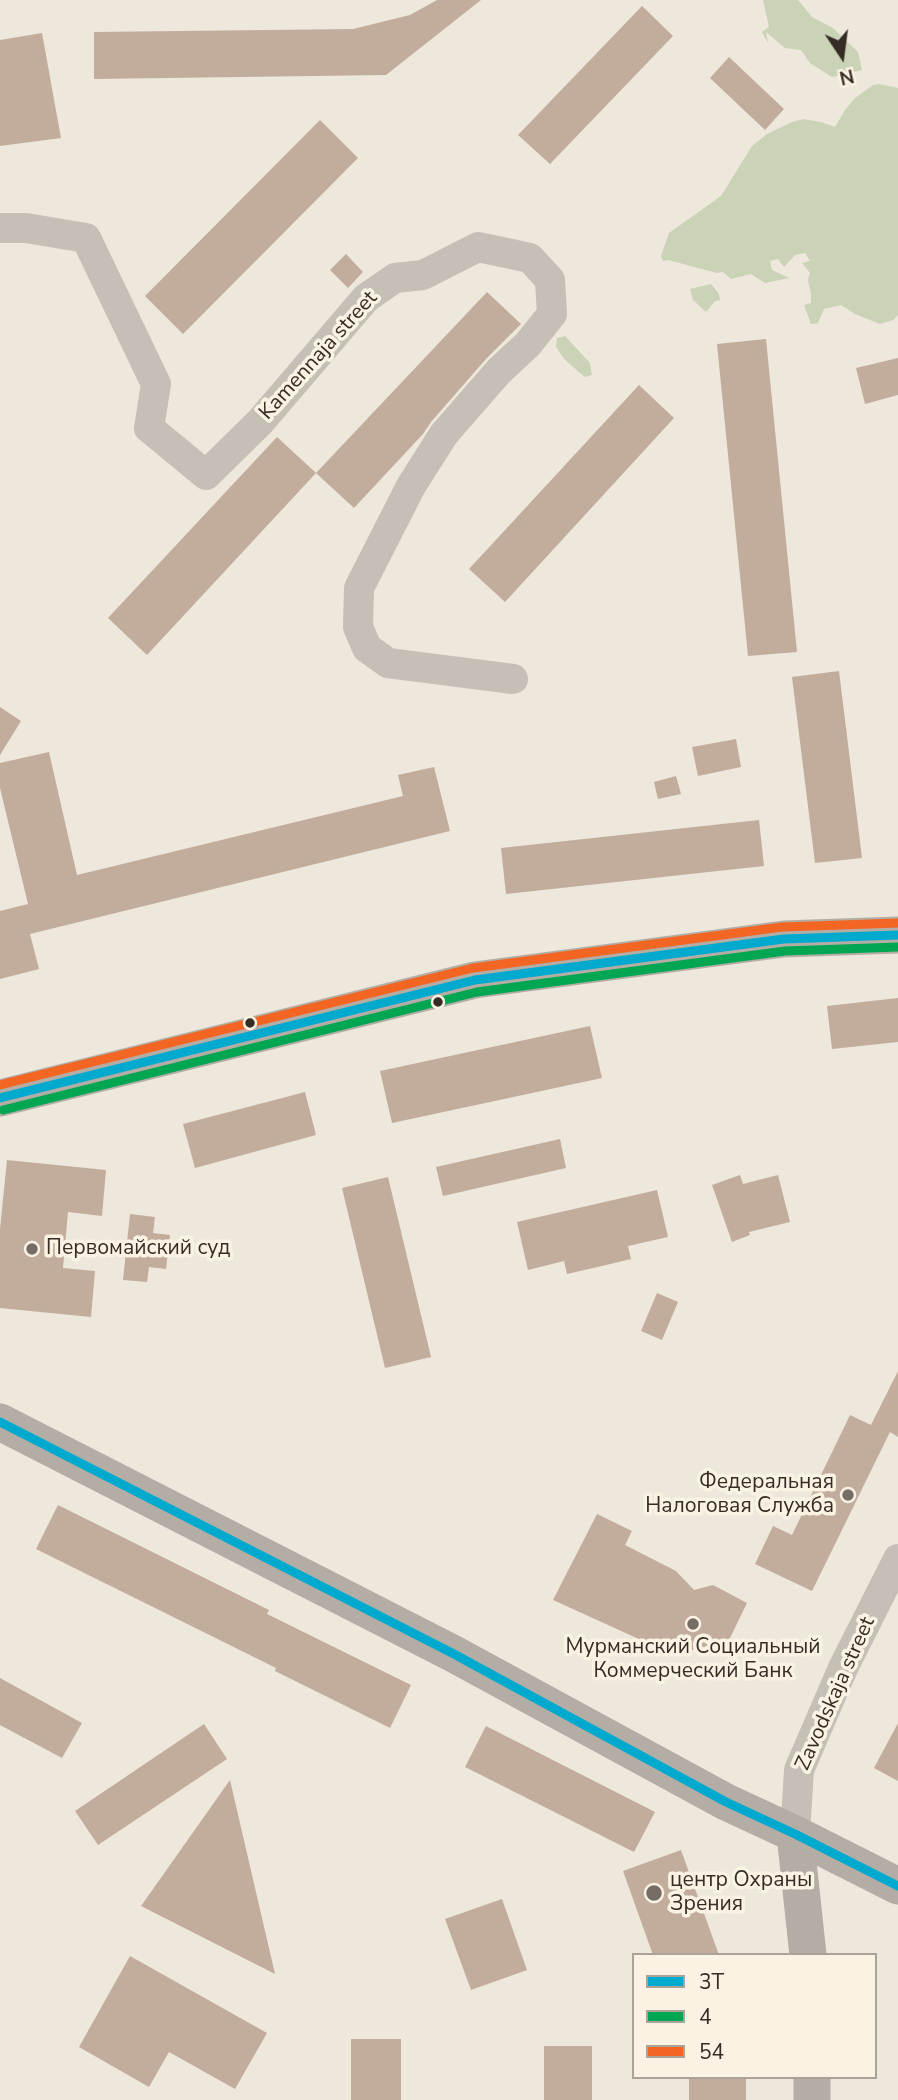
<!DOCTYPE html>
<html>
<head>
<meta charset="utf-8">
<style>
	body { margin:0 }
	#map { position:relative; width:898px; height:2100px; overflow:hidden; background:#ede7dc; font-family:"Nunito Sans",sans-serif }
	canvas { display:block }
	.legend { position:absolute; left:632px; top:1953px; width:245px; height:126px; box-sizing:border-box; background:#faf3e3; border:2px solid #aba397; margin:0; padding:9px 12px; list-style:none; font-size:21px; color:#352c25 }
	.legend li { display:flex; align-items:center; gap:14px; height:35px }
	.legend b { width:35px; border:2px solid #aba397 }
	.north { position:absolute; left:807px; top:21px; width:70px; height:70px; -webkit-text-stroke:5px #faf3e3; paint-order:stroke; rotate:167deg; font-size:19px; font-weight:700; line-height:28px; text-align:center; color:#352c25 }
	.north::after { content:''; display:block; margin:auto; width:24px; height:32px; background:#352c25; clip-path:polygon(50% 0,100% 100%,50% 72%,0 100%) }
</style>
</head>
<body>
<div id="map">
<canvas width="898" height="2100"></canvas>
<ul class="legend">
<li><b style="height:9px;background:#00a9ce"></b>3Т</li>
<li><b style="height:9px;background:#00a651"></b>4</li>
<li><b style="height:9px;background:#f26522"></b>54</li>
</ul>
<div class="north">N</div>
</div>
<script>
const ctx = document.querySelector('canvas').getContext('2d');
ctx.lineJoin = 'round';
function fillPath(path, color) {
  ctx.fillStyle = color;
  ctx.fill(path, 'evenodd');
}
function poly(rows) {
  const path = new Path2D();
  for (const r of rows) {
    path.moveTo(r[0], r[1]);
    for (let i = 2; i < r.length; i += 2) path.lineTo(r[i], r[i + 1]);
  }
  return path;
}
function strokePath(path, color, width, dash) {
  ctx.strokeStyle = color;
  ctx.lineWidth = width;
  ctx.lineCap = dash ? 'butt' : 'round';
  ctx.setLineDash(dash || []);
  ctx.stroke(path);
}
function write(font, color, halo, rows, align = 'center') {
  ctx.font = font + ' "Nunito Sans",sans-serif';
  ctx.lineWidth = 7;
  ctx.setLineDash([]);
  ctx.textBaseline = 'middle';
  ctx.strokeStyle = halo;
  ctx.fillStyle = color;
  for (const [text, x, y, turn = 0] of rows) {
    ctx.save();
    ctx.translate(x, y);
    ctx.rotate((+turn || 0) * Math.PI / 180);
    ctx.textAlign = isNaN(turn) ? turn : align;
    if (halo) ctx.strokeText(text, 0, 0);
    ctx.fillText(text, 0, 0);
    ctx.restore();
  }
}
const green = poly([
	[763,0,798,0,812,17,833,28,858,52,862,70,832,77,810,63,801,50,785,48,766,32,768,43,762,32,769,27],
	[879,84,898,88,898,315,893,320,880,324,855,314,841,305,824,309,818,323,811,324,804,305,811,303,811,294,808,280,810,273,802,263,810,261,805,253,795,255,784,267,778,259,770,261,772,270,789,278,765,283,751,274,731,279,723,272,717,273,668,260,663,261,661,256,669,233,721,196,752,146,767,134,792,122,804,119,821,122,835,127,845,110,855,98,873,85],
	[711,284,719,294,720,300,715,301,706,312,693,300,690,289],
	[565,336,590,363,592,375,585,377,565,360,556,347,557,338]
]);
const building = poly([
	[437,0,481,0,386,75,94,79,94,32,353,29,410,15],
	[642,6,673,36,550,164,518,135],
	[42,33,61,138,0,146,0,40],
	[729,57,784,109,765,130,710,78],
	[320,120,358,158,183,334,145,296],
	[346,254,363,272,348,288,330,270],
	[487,292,521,324,486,359,431,422,423,434,354,508,316,473],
	[766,339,797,652,748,656,717,344],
	[898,358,898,395,865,404,856,368],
	[639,385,674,418,505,602,469,569],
	[277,437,316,473,147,655,108,618],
	[839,671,862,858,815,863,792,677],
	[0,707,21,721,0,755],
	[736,739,741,767,698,776,692,747],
	[49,752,77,875,403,796,398,775,434,767,450,831,30,934,39,969,0,979,0,911,28,904,0,788,0,763],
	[676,776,681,794,658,799,654,782],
	[759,820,764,866,506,894,501,848],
	[898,998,898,1042,832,1049,827,1006],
	[590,1026,602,1078,392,1123,380,1071],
	[305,1092,316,1135,195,1168,183,1124],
	[560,1139,566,1168,443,1196,436,1167],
	[7,1160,106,1170,102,1216,68,1212,63,1268,95,1271,91,1317,0,1308,0,1229],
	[740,1175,743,1184,778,1175,790,1222,749,1232,750,1235,732,1242,712,1185],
	[388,1177,431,1357,385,1368,342,1188],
	[657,1190,668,1237,628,1246,631,1259,606,1265,567,1274,564,1261,528,1270,517,1222],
	[130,1214,155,1217,153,1233,170,1235,166,1269,149,1267,147,1282,123,1280],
	[657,1293,678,1302,662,1340,641,1331],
	[898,1371,898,1437,890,1432,812,1591,755,1564,773,1526,792,1535,850,1415,871,1425],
	[58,1505,269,1610,267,1614,411,1685,390,1728,275,1671,276,1668,36,1549],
	[597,1514,632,1531,625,1545,676,1571,694,1590,713,1585,747,1603,729,1640,674,1655,553,1600],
	[0,1678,82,1723,62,1758,0,1725],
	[898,1723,898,1781,874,1768],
	[204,1724,227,1759,98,1845,75,1811],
	[486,1726,655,1812,634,1852,465,1767],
	[230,1780,275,1974,141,1906],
	[681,1850,719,1955,653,1955,623,1871],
	[502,1899,527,1970,471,1990,445,1919],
	[130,1956,267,2033,235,2089,169,2052,149,2087,79,2047],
	[351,2039,401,2039,401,2100,351,2100],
	[544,2046,592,2046,592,2100,544,2100],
	[689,2077,746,2077,746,2100,689,2100]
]);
const minor = poly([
	[0,228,26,228,86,238,156,384,149,428,206,475,260,422,366,298,395,278,423,275,478,247,530,258,550,280,552,314,528,344,499,371,444,434,411,486,359,588,358,627,367,648,388,663,513,679],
	[795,1834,799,1770,843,1668,898,1559]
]);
const major = poly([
	[0,1098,475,980,784,939,898,935],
	[0,1422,452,1653,726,1802,795,1834,898,1886],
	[795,1834,808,1955],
	[812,2100,812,2077]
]);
const bus1 = poly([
	[0,1098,475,980,784,939,898,935],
	[0,1422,452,1653,726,1802,795,1834,898,1886]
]);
const bus2 = poly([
	[3,1110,477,992,785,951,898,947]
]);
const bus3 = poly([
	[0,1085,473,968,782,927,898,923]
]);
const markers = [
	[438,1002,6,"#352c25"],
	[250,1023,6,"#352c25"],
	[32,1249,7,"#756d65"],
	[848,1495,7,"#756d65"],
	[693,1624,7,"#756d65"],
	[654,1893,9,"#756d65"]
];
const streetNames = [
	["Kamennaja street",319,356,-48],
	["Zavodskaja street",836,1694,-66]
];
const poiNames = [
	["Первомайский суд",46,1249],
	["Федеральная",834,1483,"right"],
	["Налоговая Служба",834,1507,"right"],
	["Мурманский Социальный",693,1648,"center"],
	["Коммерческий Банк",693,1672,"center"],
	["центр Охраны",670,1881],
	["Зрения",670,1905]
];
fillPath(green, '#cad3b6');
fillPath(building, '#c2ad9d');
strokePath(minor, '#c5bfb6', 30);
strokePath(major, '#b3ada5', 37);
strokePath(bus1, '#00a9ce', 9);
strokePath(bus2, '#00a651', 9);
strokePath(bus3, '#f26522', 9);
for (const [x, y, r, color] of markers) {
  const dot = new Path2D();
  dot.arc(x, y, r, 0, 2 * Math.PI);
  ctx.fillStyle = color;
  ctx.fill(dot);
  strokePath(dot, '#faf3e3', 2.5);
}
write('21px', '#352c25', '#faf3e3', streetNames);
write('21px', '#352c25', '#faf3e3', poiNames, 'left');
</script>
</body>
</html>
